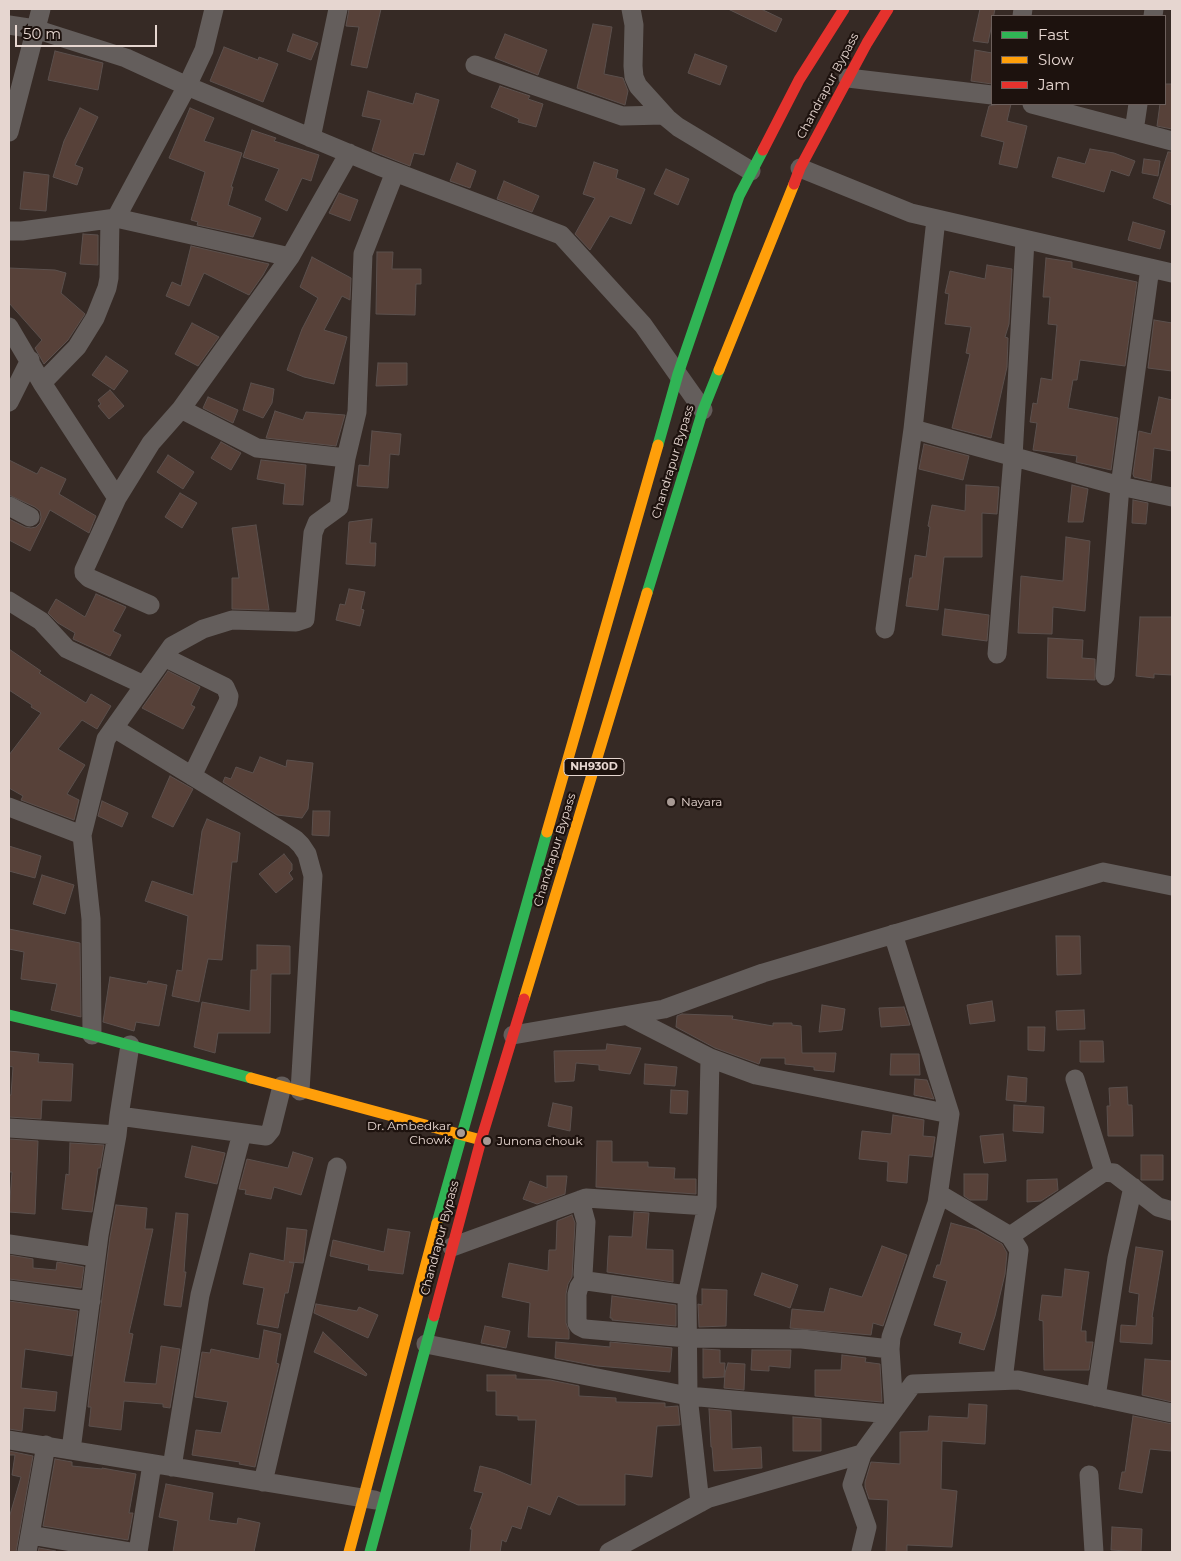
<!DOCTYPE html>
<html>
<head>
<meta charset="utf-8">
<style>
	body { margin:0 }
	#map { position:relative; width:1181px; height:1561px; overflow:hidden; background:#362a25; font-family:Montserrat,sans-serif }
	canvas { display:block }
	.frame { position:absolute; inset:0; border:10px solid #e6d6d0; pointer-events:none }
	.legend { position:absolute; left:991px; top:15px; width:175px; height:90px; box-sizing:border-box; background:#1d120e; border:1px solid #6d605c; margin:0; padding:6px 9px; list-style:none; font-size:15px; color:#e6d6d0 }
	.legend li { display:flex; align-items:center; gap:10px; height:25px }
	.legend b { width:25px; border:1px solid #6d605c }
	.scale { position:absolute; left:15px; top:25px; width:142px; height:22px; box-sizing:border-box; border:2px solid #e6d6d0; border-top:0; padding-left:6px; font-size:15px; line-height:18px; white-space:nowrap; color:#e6d6d0; -webkit-text-stroke:4px #1d120e; paint-order:stroke }
</style>
</head>
<body>
<div id="map">
<canvas width="1181" height="1561"></canvas>
<div class="frame"></div>
<ul class="legend">
<li><b style="height:6px;background:#30b455"></b>Fast</li>
<li><b style="height:6px;background:#ff9f0a"></b>Slow</li>
<li><b style="height:6px;background:#e5322d"></b>Jam</li>
</ul>
<div class="scale">50 m</div>
</div>
<script>
const ctx = document.querySelector('canvas').getContext('2d');
ctx.lineJoin = 'round';
function fillPath(path, color) {
  ctx.fillStyle = color;
  ctx.fill(path, 'evenodd');
}
function poly(rows) {
  const path = new Path2D();
  for (const r of rows) {
    path.moveTo(r[0], r[1]);
    for (let i = 2; i < r.length; i += 2) path.lineTo(r[i], r[i + 1]);
  }
  return path;
}
function strokePath(path, color, width, dash) {
  ctx.strokeStyle = color;
  ctx.lineWidth = width;
  ctx.lineCap = dash ? 'butt' : 'round';
  ctx.setLineDash(dash || []);
  ctx.stroke(path);
}
function write(font, color, halo, rows, align = 'center') {
  ctx.font = font + ' Montserrat,sans-serif';
  ctx.lineWidth = 4.5;
  ctx.setLineDash([]);
  ctx.textBaseline = 'middle';
  ctx.strokeStyle = halo;
  ctx.fillStyle = color;
  for (const [text, x, y, turn = 0] of rows) {
    ctx.save();
    ctx.translate(x, y);
    ctx.rotate((+turn || 0) * Math.PI / 180);
    ctx.textAlign = isNaN(turn) ? turn : align;
    if (halo) ctx.strokeText(text, 0, 0);
    ctx.fillText(text, 0, 0);
    ctx.restore();
  }
}
const building = poly([
	[349,9,381,9,367,68,351,65,359,27,346,26,349,9],
	[728,9,761,9,782,19,776,32,728,9],
	[980,9,995,9,988,43,973,41,980,9],
	[593,24,612,27,604,74,623,78,628,91,625,105,577,88,593,24],
	[293,34,318,43,311,60,287,51,293,34],
	[505,34,547,50,538,75,495,58,505,34],
	[224,47,258,60,259,57,278,64,263,102,210,81,224,47],
	[975,50,992,53,992,84,971,81,975,50],
	[55,51,103,63,98,90,48,80,55,51],
	[695,54,727,66,720,85,688,73,695,54],
	[1165,84,1172,84,1172,129,1157,126,1160,104,1165,104,1165,84],
	[500,86,530,96,528,99,543,104,536,127,518,122,519,119,491,107,500,86],
	[368,91,413,104,416,93,439,100,424,155,414,153,410,166,372,151,381,120,362,116,368,91],
	[999,104,1011,104,1007,121,1027,126,1017,168,999,164,1004,142,981,136,989,106,999,104],
	[80,108,98,117,75,165,83,168,77,185,53,177,64,141,80,108],
	[190,108,214,118,204,141,242,153,231,187,233,187,228,205,261,218,253,237,197,225,198,222,191,220,205,172,169,158,190,108],
	[252,130,276,138,274,141,319,155,311,181,302,178,287,211,265,200,279,169,243,157,252,130],
	[1090,149,1114,153,1135,161,1129,176,1111,170,1104,192,1052,177,1058,157,1085,164,1090,149],
	[1168,152,1172,152,1172,205,1153,198,1168,152],
	[1144,159,1160,161,1158,176,1142,173,1144,159],
	[594,162,618,170,616,178,645,189,631,224,610,216,590,250,575,234,595,198,583,194,594,162],
	[457,163,476,171,470,188,450,181,457,163],
	[666,169,689,179,678,205,654,194,666,169],
	[24,172,49,175,46,211,20,209,24,172],
	[504,181,539,196,532,212,497,199,504,181],
	[339,193,358,200,350,221,329,213,339,193],
	[1133,222,1165,231,1160,249,1128,240,1133,222],
	[83,234,98,235,98,265,80,264,83,234],
	[191,246,269,264,263,275,249,295,204,273,189,306,166,296,172,282,181,286,191,246],
	[377,252,393,252,392,269,421,269,421,284,416,284,415,315,376,314,377,252],
	[312,257,351,278,350,300,342,296,324,330,347,337,334,384,304,377,287,370,302,329,318,298,300,287,312,257],
	[1046,258,1072,262,1072,268,1137,282,1125,366,1080,360,1077,380,1073,380,1068,408,1118,418,1111,470,1076,462,1077,456,1033,450,1037,423,1030,422,1033,403,1037,404,1041,378,1052,380,1057,325,1048,324,1050,297,1043,297,1046,258],
	[987,265,1012,269,1009,324,1005,337,1008,338,1007,367,991,438,952,428,970,354,966,353,971,327,945,324,949,294,945,293,950,271,985,279,987,265],
	[9,268,55,270,66,273,61,293,85,314,68,340,44,364,35,348,42,340,9,303,9,268],
	[1154,320,1172,323,1172,371,1148,368,1154,320],
	[192,323,219,337,198,366,175,354,192,323],
	[106,356,128,371,114,390,92,375,106,356],
	[378,363,407,363,407,385,376,386,378,363],
	[251,383,274,389,272,403,263,418,243,410,251,383],
	[110,390,124,406,109,419,98,406,101,404,98,400,110,390],
	[208,397,238,410,233,423,203,408,208,397],
	[1159,397,1172,400,1172,451,1154,448,1151,481,1134,477,1133,474,1139,431,1151,434,1159,397],
	[275,411,303,420,306,412,345,415,336,446,266,438,275,411],
	[372,431,401,434,399,455,390,454,388,488,357,486,359,465,369,466,372,431],
	[221,442,241,453,231,470,211,458,221,442],
	[924,444,969,456,963,480,919,469,924,444],
	[168,455,194,472,183,489,157,472,168,455],
	[9,460,37,474,41,467,66,479,59,494,96,516,89,533,50,510,30,551,9,540,9,519,25,527,31,528,36,527,40,523,41,517,40,511,35,507,9,495,9,460],
	[261,460,306,465,303,505,283,504,285,484,257,479,261,460],
	[966,485,999,487,997,514,982,513,982,557,944,557,938,610,906,606,910,578,912,578,915,555,926,557,930,527,928,526,932,505,965,511,966,485],
	[1072,485,1088,489,1083,522,1068,522,1072,485],
	[180,493,197,503,182,528,165,517,180,493],
	[1133,500,1148,503,1146,524,1132,523,1133,500],
	[372,519,370,543,376,543,375,566,346,564,349,522,372,519],
	[256,525,269,610,232,609,232,578,239,578,232,528,256,525],
	[1066,537,1090,541,1085,611,1053,607,1052,634,1018,633,1021,576,1063,581,1066,537],
	[349,589,365,592,361,609,364,610,360,626,336,620,340,604,345,605,349,589],
	[96,594,126,607,113,631,121,635,110,656,73,639,75,633,58,623,48,613,56,599,85,617,96,594],
	[945,609,989,615,987,641,942,635,945,609],
	[1140,617,1172,617,1172,675,1154,674,1154,678,1136,676,1140,617],
	[1048,638,1083,640,1082,658,1095,659,1095,680,1047,678,1048,638],
	[9,649,41,671,39,673,86,703,91,694,111,706,97,729,82,720,58,749,85,765,67,794,79,800,74,820,21,800,23,796,9,788,9,755,41,713,31,707,32,705,9,690,9,649],
	[168,671,200,687,191,705,195,707,183,729,142,708,168,671],
	[260,757,286,767,287,760,313,763,308,809,302,818,277,815,223,782,225,777,231,779,236,767,253,773,260,757],
	[170,776,193,789,173,827,152,817,170,776],
	[102,801,128,813,122,827,98,816,102,801],
	[313,811,330,811,329,836,312,835,313,811],
	[207,819,240,833,237,862,232,862,222,960,208,959,199,1002,172,996,177,970,182,971,188,916,145,901,152,881,193,895,202,831,207,819],
	[9,846,41,856,35,878,9,871,9,846],
	[284,854,292,864,292,870,289,873,293,879,276,893,259,874,284,854],
	[42,875,74,885,65,914,33,904,42,875],
	[9,929,80,943,81,1017,51,1010,57,984,21,979,24,952,9,949,9,929],
	[1056,936,1080,936,1081,974,1057,975,1056,936],
	[257,945,290,946,290,974,271,974,270,1033,218,1033,215,1053,194,1047,202,1002,250,1011,251,970,257,970,257,945],
	[110,977,147,984,148,981,167,985,159,1026,136,1022,134,1031,103,1022,110,977],
	[992,1001,995,1021,970,1024,967,1005,992,1001],
	[822,1005,845,1009,842,1030,819,1032,822,1005],
	[904,1007,910,1025,881,1027,879,1008,904,1007],
	[1084,1010,1085,1029,1057,1030,1056,1011,1084,1010],
	[682,1014,733,1016,732,1019,773,1026,773,1023,792,1023,792,1025,801,1026,802,1053,836,1053,834,1072,814,1070,814,1067,785,1064,785,1058,761,1058,759,1064,715,1048,676,1027,677,1016,682,1014],
	[1028,1027,1045,1027,1044,1051,1028,1050,1028,1027],
	[1080,1041,1103,1041,1104,1062,1080,1062,1080,1041],
	[607,1044,641,1048,630,1074,599,1070,599,1065,576,1063,574,1081,555,1082,554,1051,606,1050,607,1044],
	[9,1051,39,1054,38,1062,73,1064,71,1101,42,1100,41,1119,9,1117,9,1095,11,1095,13,1067,9,1066,9,1051],
	[891,1054,919,1054,920,1075,890,1075,891,1054],
	[645,1064,677,1067,675,1086,644,1084,645,1064],
	[1008,1076,1027,1078,1026,1102,1006,1100,1008,1076],
	[915,1079,927,1080,934,1099,914,1095,915,1079],
	[1127,1087,1128,1105,1132,1105,1133,1136,1108,1136,1107,1106,1110,1106,1109,1088,1127,1087],
	[671,1090,688,1091,687,1114,670,1113,671,1090],
	[553,1103,572,1107,570,1131,548,1126,553,1103],
	[1014,1105,1044,1107,1043,1133,1013,1131,1014,1105],
	[893,1115,924,1120,923,1136,935,1137,932,1157,909,1155,907,1183,887,1181,888,1162,859,1159,862,1131,891,1134,893,1115],
	[1003,1134,1006,1161,984,1163,980,1136,1003,1134],
	[9,1139,38,1141,35,1214,9,1212,12,1172,9,1172,9,1139],
	[597,1141,612,1141,612,1162,648,1162,648,1167,675,1168,674,1179,696,1179,696,1194,596,1187,597,1141],
	[70,1143,104,1145,100,1168,98,1168,92,1212,62,1209,66,1174,69,1175,70,1143],
	[192,1146,225,1153,217,1184,185,1177,192,1146],
	[293,1152,313,1158,301,1195,274,1187,271,1199,245,1194,246,1190,239,1189,247,1159,288,1168,293,1152],
	[1141,1155,1163,1155,1163,1180,1141,1180,1141,1155],
	[964,1174,988,1174,987,1200,970,1200,964,1196,964,1174],
	[547,1176,567,1176,565,1194,537,1204,523,1199,530,1181,547,1188,547,1176],
	[1057,1179,1058,1190,1041,1201,1027,1202,1027,1180,1057,1179],
	[116,1205,147,1208,145,1229,153,1229,129,1333,133,1334,124,1382,156,1384,161,1346,180,1349,170,1408,163,1407,163,1404,124,1401,121,1430,89,1426,91,1407,88,1407,89,1397,110,1237,116,1205],
	[634,1212,649,1213,646,1249,673,1250,673,1282,607,1272,609,1236,632,1237,634,1212],
	[176,1213,188,1214,184,1272,186,1272,181,1307,164,1305,176,1213],
	[572,1215,575,1223,572,1277,568,1284,566,1294,566,1323,569,1331,569,1339,528,1337,530,1303,502,1297,509,1263,548,1271,549,1250,556,1250,557,1221,572,1215],
	[951,1223,977,1230,1002,1244,1007,1253,1005,1274,995,1316,984,1350,959,1343,962,1333,934,1325,947,1281,933,1277,937,1265,940,1265,951,1223],
	[287,1228,307,1230,303,1263,289,1262,294,1263,288,1293,285,1293,278,1328,257,1324,264,1288,243,1284,250,1253,284,1261,287,1228],
	[388,1229,410,1232,403,1274,368,1270,369,1265,330,1256,333,1240,384,1252,388,1229],
	[882,1246,907,1255,883,1326,873,1323,871,1335,790,1328,792,1309,824,1312,830,1288,862,1297,882,1246],
	[1136,1247,1163,1251,1152,1317,1153,1317,1152,1344,1120,1342,1121,1325,1136,1326,1139,1294,1129,1292,1136,1247],
	[9,1255,33,1259,33,1268,56,1270,57,1262,84,1267,81,1288,9,1279,9,1255],
	[1065,1269,1089,1272,1081,1331,1086,1331,1086,1342,1093,1342,1089,1370,1044,1370,1043,1321,1039,1320,1042,1295,1062,1297,1065,1269],
	[762,1273,798,1285,790,1308,754,1295,762,1273],
	[702,1289,727,1290,726,1326,699,1327,698,1304,702,1305,702,1289],
	[612,1296,676,1305,676,1326,612,1320,612,1318,610,1318,612,1296],
	[9,1301,78,1311,72,1356,25,1349,21,1388,57,1392,55,1411,24,1408,22,1431,9,1429,9,1301],
	[316,1304,357,1311,359,1307,378,1315,368,1338,314,1313,316,1304],
	[485,1326,510,1331,506,1348,481,1343,485,1326],
	[264,1330,281,1334,276,1363,279,1364,255,1467,239,1464,240,1462,192,1455,196,1430,221,1433,228,1402,195,1397,202,1352,210,1353,211,1349,259,1359,264,1330],
	[323,1332,367,1374,366,1376,314,1352,323,1332],
	[556,1342,610,1347,610,1342,672,1348,670,1372,597,1366,555,1358,556,1342],
	[703,1349,720,1350,720,1363,725,1363,724,1377,703,1378,703,1349],
	[752,1350,791,1350,790,1368,769,1366,769,1371,751,1370,752,1350],
	[842,1355,866,1358,865,1362,880,1364,882,1402,815,1396,815,1370,841,1370,842,1355],
	[1145,1359,1172,1361,1172,1402,1142,1395,1145,1359],
	[728,1363,745,1364,744,1390,724,1388,725,1373,728,1363],
	[487,1375,516,1375,516,1379,550,1380,579,1386,579,1396,616,1398,616,1402,663,1403,665,1403,665,1407,678,1406,680,1425,657,1426,652,1477,625,1474,625,1505,578,1505,558,1496,550,1515,528,1506,521,1529,512,1526,506,1542,502,1540,500,1552,470,1552,472,1529,470,1529,483,1493,474,1491,480,1466,496,1470,531,1485,536,1420,518,1420,518,1416,496,1415,496,1391,487,1391,487,1375],
	[969,1404,987,1405,985,1444,942,1441,941,1489,957,1491,952,1547,907,1545,907,1552,886,1552,888,1500,869,1499,865,1487,865,1482,871,1462,900,1464,900,1432,928,1431,929,1416,968,1418,969,1404],
	[709,1409,731,1411,732,1449,761,1447,762,1468,714,1471,712,1447,711,1447,709,1409],
	[1133,1416,1172,1424,1171,1451,1150,1449,1142,1493,1119,1489,1122,1472,1125,1472,1133,1416],
	[793,1417,821,1419,821,1451,793,1451,793,1417],
	[9,1451,33,1456,16,1552,9,1552,9,1518,21,1477,12,1475,15,1455,9,1455,9,1451],
	[55,1459,72,1462,72,1466,102,1469,102,1468,136,1474,129,1513,133,1513,128,1540,43,1526,55,1459],
	[166,1484,213,1493,209,1520,237,1524,238,1518,260,1523,254,1552,173,1552,178,1521,159,1517,166,1484],
	[1112,1527,1142,1529,1141,1552,1111,1550,1112,1527],
	[39,1548,56,1551,56,1552,38,1552,39,1548]
]);
const street = poly([
	[631,9,634,25,633,66,634,77,638,86,667,118,678,127,751,171],
	[1022,16,1023,9],
	[1153,16,1154,9],
	[9,25,35,29,126,58,187,86,204,50,214,9],
	[475,65,622,116,664,115],
	[848,78,992,95],
	[1032,104,1172,141],
	[1134,131,1138,104],
	[9,132,41,9],
	[311,138,338,9],
	[800,168,911,213,1172,273],
	[116,218,290,257,349,153],
	[936,219,913,429,1120,486,1172,497],
	[9,231,22,231,116,218,187,86,379,166,561,235,643,325,703,410],
	[9,327,42,383,117,498,151,443,181,409,290,257],
	[42,383,77,347,95,318,107,288,109,278,110,219],
	[9,402,30,360],
	[181,409,257,448,346,458],
	[117,498,84,570,84,573,89,578,150,605],
	[9,506,30,517],
	[9,601,41,621,67,649,144,685],
	[885,629,913,429],
	[997,654,1013,457,1025,240],
	[164,657,225,687,229,696,228,702,192,776],
	[1105,676,1120,486,1150,268],
	[114,728,295,839,301,845,307,854,313,876,300,1091],
	[9,807,82,835],
	[893,934,950,1114,937,1203,891,1337,890,1349,894,1410],
	[628,1016,710,1058,756,1075,950,1114],
	[92,1035,91,919,82,835,106,739,172,646,203,629,232,620,296,622,305,619,313,533,317,523,339,507,346,458,357,412,363,254,395,172],
	[513,1035,664,1009,763,973,1103,872,1172,886],
	[1075,1079,1104,1172],
	[119,1116,266,1136,271,1130,282,1086],
	[9,1128,117,1135],
	[939,1194,1010,1236,1019,1250,1003,1380],
	[580,1200,586,1222,583,1275,587,1281,687,1295],
	[1010,1236,1104,1172,1114,1173,1158,1207,1172,1211],
	[9,1244,96,1257],
	[452,1247,586,1198,707,1206],
	[585,1278,579,1287,577,1294,577,1323,579,1326,585,1329,687,1338,802,1339,890,1349],
	[9,1290,91,1301],
	[426,1344,688,1396,891,1414],
	[1096,1397,1117,1258,1133,1187],
	[9,1440,375,1500],
	[71,1450,99,1235,117,1135,119,1116,130,1045],
	[172,1467,200,1295,242,1133],
	[1089,1475,1094,1552],
	[263,1482,337,1167],
	[700,1503,688,1396,687,1295,707,1206,710,1058],
	[30,1535,131,1552],
	[27,1552,46,1445],
	[138,1552,152,1464],
	[609,1552,709,1498,862,1454,913,1384,1018,1380,1172,1413],
	[861,1552,867,1527,852,1485,862,1454]
]);
const fast = poly([
	[658,445,678,374,739,196,763,150],
	[647,593,703,410,719,370],
	[9,1015,92,1035,251,1078],
	[437,1223,547,832],
	[370,1552,434,1316]
]);
const slow = poly([
	[719,370,794,184],
	[547,832,658,445],
	[524,999,647,593],
	[251,1078,481,1140],
	[349,1552,437,1223]
]);
const jam = poly([
	[763,150,799,80,844,9],
	[794,184,800,168,867,43,888,9],
	[434,1316,481,1140,524,999]
]);
const markers = [
	[671,802,5,"#a89a94"],
	[461,1133,5,"#a89a94"],
	[487,1141,5,"#a89a94"]
];
const shields = [
	[594,767,60]
];
const shieldNames = [
	["NH930D",594,767]
];
const streetNames = [
	["Chandrapur Bypass",828,86,-62],
	["Chandrapur Bypass",673,462,-73],
	["Chandrapur Bypass",555,850,-73],
	["Chandrapur Bypass",440,1238,-75]
];
const poiNames = [
	["Nayara",681,802],
	["Dr. Ambedkar",451,1126,"right"],
	["Chowk",451,1140,"right"],
	["Junona chouk",497,1141]
];
fillPath(building, '#574139');
strokePath(building, '#5b504d', 1);
strokePath(street, '#645e5c', 19);
strokePath(fast, '#30b455', 11);
strokePath(slow, '#ff9f0a', 11);
strokePath(jam, '#e5322d', 11);
for (const [x, y, r, color] of markers) {
  const dot = new Path2D();
  dot.arc(x, y, r, 0, 2 * Math.PI);
  ctx.fillStyle = color;
  ctx.fill(dot);
  strokePath(dot, '#1d120e', 2);
}
for (const [x, y, w] of shields) {
  const box = new Path2D();
  box.roundRect(x - w / 2, y - 8.5, w, 17, 4);
  ctx.fillStyle = '#1d120e';
  ctx.fill(box);
  strokePath(box, '#e6d6d0', 1);
}
write('bold 11px', '#e6d6d0', null, shieldNames);
write('12px', '#e6d6d0', '#1d120e', streetNames);
write('12px', '#e6d6d0', '#1d120e', poiNames, 'left');
</script>
</body>
</html>
